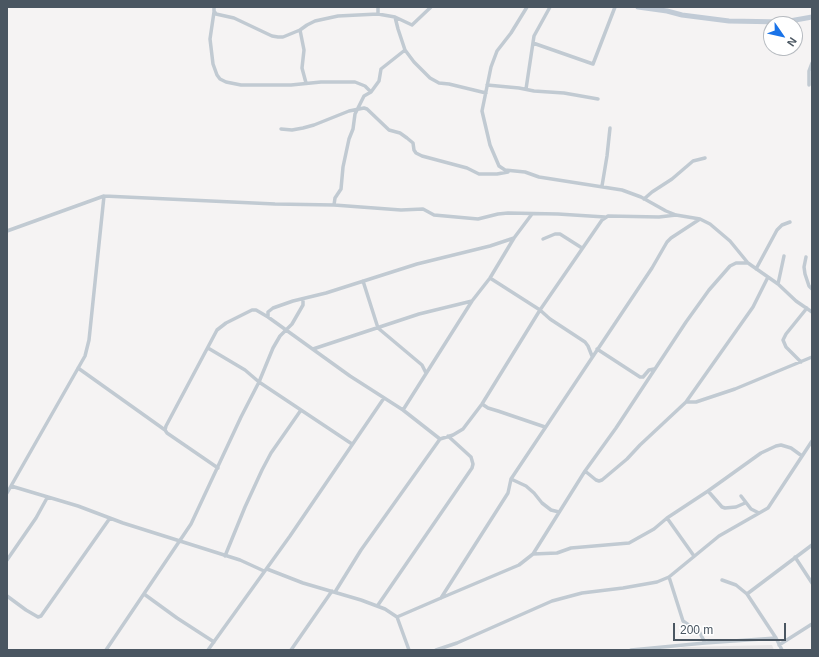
<!DOCTYPE html>
<html>
<head>
<meta charset="utf-8">
<style>
	body { margin:0 }
	#map { position:relative; width:819px; height:657px; overflow:hidden; background:#f5f3f3; font-family:Arial,sans-serif }
	canvas { display:block }
	.frame { position:absolute; inset:0; border:8px solid #4a5661; pointer-events:none }
	.north { position:absolute; left:763px; top:16px; width:40px; height:40px; box-sizing:border-box; background:#fff; border:1px solid #b7bbc0; border-radius:50%; rotate:124deg; font-size:11px; font-weight:700; line-height:16px; text-align:center; color:#4a5661 }
	.north::after { content:''; display:block; margin:auto; width:14px; height:18px; background:#1a73e8; clip-path:polygon(50% 0,100% 100%,50% 72%,0 100%) }
	.scale { position:absolute; left:673px; top:623px; width:113px; height:18px; box-sizing:border-box; border:2px solid #4a5661; border-top:0; padding-left:5px; font-size:12px; line-height:14px; white-space:nowrap; color:#4a5661; -webkit-text-stroke:3px #fff; paint-order:stroke }
</style>
</head>
<body>
<div id="map">
<canvas width="819" height="657"></canvas>
<div class="frame"></div>
<div class="north">N</div>
<div class="scale">200 m</div>
</div>
<script>
const ctx = document.querySelector('canvas').getContext('2d');
ctx.lineJoin = 'round';
function fillPath(path, color) {
  ctx.fillStyle = color;
  ctx.fill(path, 'evenodd');
}
function poly(rows) {
  const path = new Path2D();
  for (const r of rows) {
    path.moveTo(r[0], r[1]);
    for (let i = 2; i < r.length; i += 2) path.lineTo(r[i], r[i + 1]);
  }
  return path;
}
function strokePath(path, color, width, dash) {
  ctx.strokeStyle = color;
  ctx.lineWidth = width;
  ctx.lineCap = dash ? 'butt' : 'round';
  ctx.setLineDash(dash || []);
  ctx.stroke(path);
}
const education = poly([
	[772,645,774,650,670,650,684,647]
]);
const street = poly([
	[214,7,214,11,216,14,234,18,272,36,278,37,283,37,300,30,307,25,315,21,338,16,378,14,395,17,412,25,431,7],
	[527,7,511,33,497,51,491,67,482,111,490,145,499,166,505,170,525,172,539,177,622,190,641,197,666,211,676,215,700,219,710,224,730,241,748,263],
	[214,12,210,39,213,64,217,75,220,79,226,82,241,85,291,85,321,82,355,82,365,86,371,92],
	[378,14,378,7],
	[395,17,398,29,405,50,414,62,430,78,439,83,449,84,486,93],
	[300,30,304,50,302,68,306,83],
	[533,43,593,64,615,7],
	[487,85,519,88,534,91,564,93,598,99],
	[809,85,809,71,812,63],
	[526,89,534,36,550,7],
	[281,129,292,130,303,128,314,125,349,111,364,108,367,109,389,130,400,133,407,138,413,143,414,150,416,153,422,156,467,168,479,174,497,174,508,172],
	[602,186,607,156,610,128],
	[644,199,652,192,672,179,693,161,705,158],
	[334,205,335,198,341,189,343,167,349,139,353,129,355,114,364,96,371,92,379,81,381,69,405,50],
	[7,231,104,196,275,204,334,205,401,210,423,209,434,215,478,219,498,214,508,213,558,214,605,217],
	[543,239,555,234,560,234,582,248],
	[806,257,804,267,805,274,809,286,812,289],
	[756,269,777,230,782,225,790,222],
	[490,278,540,310,550,319,585,342,588,346,592,356],
	[363,281,378,328,422,365,426,373],
	[778,284,784,256],
	[268,317,268,312,273,308,293,301,326,293,417,264,490,246,514,238],
	[208,348,245,370,259,382,352,444],
	[313,349,419,314,472,301],
	[597,349,640,377,643,377,649,370,654,369],
	[801,362,786,347,783,340,786,334,807,308],
	[78,368,165,430],
	[686,402,696,402,735,389,812,357],
	[482,404,488,408,498,411,545,427],
	[403,410,472,301,490,278,514,238,532,214],
	[218,468,167,433,165,430,166,426,217,330,226,323,252,310,256,310,268,317,350,376,403,410,440,439],
	[585,471,596,480,599,481,602,480,627,459,640,445,686,402,753,307,768,277],
	[511,479,526,486,534,493,542,503,551,510,559,512],
	[11,486,78,506,123,523,240,560,264,571],
	[708,491,722,507,725,508,736,507,745,503],
	[7,493,85,356,89,340,104,196],
	[741,496,751,509,759,513],
	[667,518,694,556],
	[533,554,557,553,571,548,629,543,654,529,667,518,708,491,761,453,776,446,781,445,791,448,802,456],
	[225,556,245,507,262,470,271,453,301,410],
	[795,557,812,583],
	[7,560,36,518,47,498],
	[267,569,303,583,361,600,385,609,397,617,409,650],
	[669,577,683,621,700,633,705,643],
	[722,580,736,585,747,594,776,638,782,650],
	[335,592,361,550,440,439,453,435,463,429,482,404,540,310,602,220,608,216,659,217,676,215],
	[144,594,177,618,214,642],
	[747,594,812,545],
	[7,596,26,610,38,617,41,616,110,518],
	[441,598,508,493,511,479,652,268,667,242,671,238,700,219],
	[378,605,472,468,473,464,471,457,448,436],
	[397,617,441,598,519,565,533,554,585,471,616,428,686,322,709,290,730,266,736,263,748,263,778,284,796,301,812,312],
	[779,645,812,624],
	[106,650,191,524,241,417,259,382,273,348,280,336,292,324,303,305,303,299],
	[208,650,290,536,384,398],
	[291,650,332,591],
	[436,650,457,643,552,601,582,593,623,588,657,582,669,577,719,536,768,508,812,441],
	[631,650,705,643,776,638]
]);
const secondary = poly([
	[638,7,667,11,682,15,729,21,784,22,812,17]
]);
fillPath(education, '#e6e4e5');
strokePath(street, '#c1cad2', 3.5);
strokePath(secondary, '#c1cbd6', 5);
</script>
</body>
</html>
